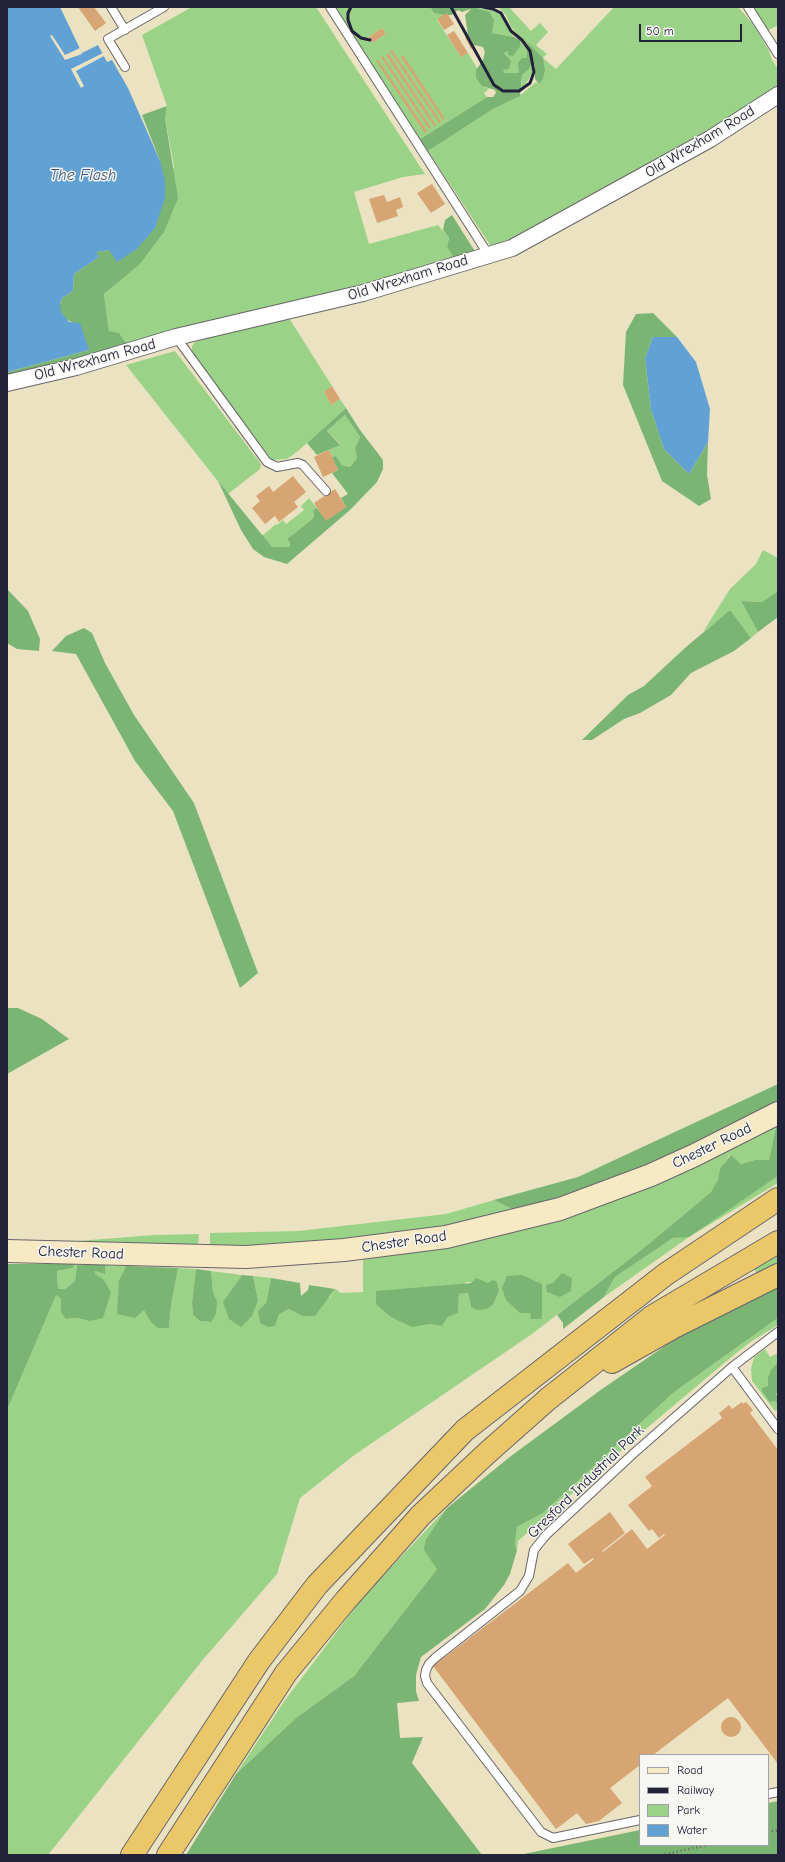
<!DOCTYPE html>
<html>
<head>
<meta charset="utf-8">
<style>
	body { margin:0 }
	#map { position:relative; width:785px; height:1862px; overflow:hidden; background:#ebe2c2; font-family:"Comic Neue",sans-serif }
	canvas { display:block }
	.frame { position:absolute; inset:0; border:8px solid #22223b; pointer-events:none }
	.legend { position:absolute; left:639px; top:1754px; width:130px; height:92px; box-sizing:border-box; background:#f6f6f2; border:1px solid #a1a1a9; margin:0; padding:5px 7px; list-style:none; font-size:12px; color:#22223b }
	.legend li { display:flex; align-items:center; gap:8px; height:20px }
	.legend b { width:20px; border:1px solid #a1a1a9 }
	.scale { position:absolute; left:639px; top:24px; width:103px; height:18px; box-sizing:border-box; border:2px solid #22223b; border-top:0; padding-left:5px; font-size:12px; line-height:14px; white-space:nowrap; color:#22223b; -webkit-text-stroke:3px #f6f6f2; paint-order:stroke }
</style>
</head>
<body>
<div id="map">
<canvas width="785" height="1862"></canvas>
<div class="frame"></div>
<ul class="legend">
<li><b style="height:5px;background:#f7e9c3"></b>Road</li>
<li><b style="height:5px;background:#22223b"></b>Railway</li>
<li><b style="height:11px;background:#9ad387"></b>Park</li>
<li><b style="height:11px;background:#61a1d4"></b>Water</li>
</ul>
<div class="scale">50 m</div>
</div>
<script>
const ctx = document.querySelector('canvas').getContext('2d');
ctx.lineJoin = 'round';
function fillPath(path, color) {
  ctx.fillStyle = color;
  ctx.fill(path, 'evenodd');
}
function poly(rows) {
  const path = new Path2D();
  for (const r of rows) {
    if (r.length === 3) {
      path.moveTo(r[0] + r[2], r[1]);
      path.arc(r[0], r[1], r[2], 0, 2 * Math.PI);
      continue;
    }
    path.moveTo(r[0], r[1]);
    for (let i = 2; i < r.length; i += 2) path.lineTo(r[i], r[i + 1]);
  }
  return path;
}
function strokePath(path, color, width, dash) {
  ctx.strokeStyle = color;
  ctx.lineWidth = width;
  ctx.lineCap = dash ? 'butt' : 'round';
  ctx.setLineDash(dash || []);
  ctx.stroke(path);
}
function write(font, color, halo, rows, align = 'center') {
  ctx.font = font + ' "Comic Neue",sans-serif';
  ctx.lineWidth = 3;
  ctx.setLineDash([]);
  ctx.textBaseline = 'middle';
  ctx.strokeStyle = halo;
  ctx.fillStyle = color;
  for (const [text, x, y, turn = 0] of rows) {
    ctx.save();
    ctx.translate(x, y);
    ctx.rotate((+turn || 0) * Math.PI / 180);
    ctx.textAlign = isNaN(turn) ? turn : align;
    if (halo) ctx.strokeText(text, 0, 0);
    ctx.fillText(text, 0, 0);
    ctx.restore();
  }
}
const green = poly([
	[192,7,316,7,425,174,403,177,354,192,369,244,438,225,449,238,447,247,455,260,360,287,127,345,109,331,104,294,139,265,174,166,165,118,167,106,142,35],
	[334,7,430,7,434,13,444,15,437,20,461,57,468,53,477,68,482,86,489,89,484,93,487,97,420,139],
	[382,28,386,34,372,43,369,37],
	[474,7,492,10,500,14,514,37,492,33,492,27],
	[498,7,509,7,531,31,540,23,548,32,536,45,547,54,543,58,556,69,614,7,738,7,753,24,769,51,772,60,778,69,778,90,498,248,490,245,428,151,493,109,522,94,536,82,539,84,543,58,516,33,511,27,506,15],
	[753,7,778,7,778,25,767,31],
	[520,40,528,50,527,59,520,73,505,73,503,70,509,68,507,56,504,53,521,45],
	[531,64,533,64,533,72,525,85,520,89,522,82,522,75],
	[287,315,332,386,324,392,331,405,340,399,346,408,298,451,287,459,272,460,192,353,192,346,195,342],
	[175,351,261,464,260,469,228,494,126,365],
	[345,415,360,437,355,448,357,458,350,467,342,465,336,456,332,457,329,450,340,444,327,431],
	[309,498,317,508,313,510,314,517,310,521,287,539,290,543,290,547,272,548,262,536,276,524,277,525,283,520,286,524,304,510,301,506],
	[763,550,778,558,778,591,762,602,741,601,758,632,751,638,731,611,730,611,703,632,730,589,756,564],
	[776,1127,769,1160,755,1160,741,1164,730,1155,720,1168,719,1180,711,1192,645,1247,532,1334,353,1456,300,1498,277,1574,201,1662,48,1855,7,1855,7,1410,56,1294,61,1299,66,1319,76,1318,90,1321,96,1275,95,1271,105,1274,105,1265,126,1266,119,1280,144,1309,150,1321,169,1328,171,1306,178,1268,196,1269,192,1303,193,1315,200,1321,211,1322,217,1301,213,1292,211,1271,242,1275,223,1303,258,1300,253,1276,271,1278,266,1303,279,1314,289,1309,302,1316,330,1297,335,1289,341,1293,363,1292,363,1260,465,1243,552,1221,616,1200],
	[466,1282,488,1283,499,1291,493,1305,487,1309,471,1307,468,1293,459,1294,458,1313,448,1317,442,1326,429,1324],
	[778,1176,778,1183,689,1237,604,1297,615,1277,673,1238,689,1236],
	[494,1200,518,1212,397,1237,210,1249,210,1233,299,1231,446,1214],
	[199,1234,198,1249,65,1242,154,1235],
	[778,1248,778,1266,759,1276,751,1265],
	[74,1264,77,1265,75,1281,65,1289,58,1289,57,1271,73,1268],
	[778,1318,778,1325,752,1341,735,1354,647,1428,518,1541,517,1550,515,1545,517,1527,543,1513,673,1393],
	[765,1349,770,1357,778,1353,778,1362,771,1370,774,1401,778,1404,778,1409,775,1411,752,1381,751,1369,754,1357],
	[447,1508,426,1539,437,1569,354,1676,296,1718,236,1774,285,1700,364,1596]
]);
const forest = poly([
	[430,7,474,7,489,12,494,20,492,33,514,37,520,40,521,45,513,56,508,55,508,51,504,53,511,61,509,69,503,70,505,73,519,73,518,63,522,58,527,58,527,52,529,47,525,40,543,58,545,70,543,79,539,84,535,79,535,65,531,64,529,69,522,75,520,96,493,109,428,151,420,139,487,97,493,97,496,93,495,90,482,86,476,78,476,70,483,60,485,52,483,47,474,45,468,35,465,15,471,9,462,12,458,10,452,15,444,15,434,13],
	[167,106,165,118,178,198,164,232,139,265,104,294,109,331,119,333,127,345,7,381,7,372,89,350,75,324,64,318,60,312,60,304,62,298,73,291,74,274,99,257,95,252,109,250,118,262,160,161,142,115],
	[452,215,476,253,455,260,447,247,449,238,443,230,445,220],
	[653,313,677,337,653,337,645,358,651,409,664,449,689,474,708,442,707,475,711,499,699,506,662,481,623,385,626,332,636,314],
	[346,408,360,430,383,460,383,469,377,482,350,510,287,564,264,557,253,549,241,530,218,481,272,547,290,547,290,543,287,539,310,521,314,517,313,510,317,508,326,520,346,507,341,498,348,494,332,473,338,470,332,457,336,456,342,465,350,467,357,458,355,448,360,437,345,415,327,431,340,445,317,455,307,443],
	[7,589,28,611,40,639,39,651,17,649,7,643],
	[778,591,778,617,758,632,741,601,762,602],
	[729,611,731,611,751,638,734,651,691,673,671,695,640,713,624,719,592,740,582,740,628,695,644,686,686,647],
	[84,628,92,633,105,663,134,715,194,803,258,973,240,988,173,811,135,761,76,654,52,651,66,636],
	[7,1008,18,1008,42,1019,69,1039,7,1074],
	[778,1084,778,1105,630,1174,518,1212,494,1200,578,1177],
	[778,1126,778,1176,689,1237,673,1238,615,1277,604,1297,563,1329,563,1323,557,1315,645,1247,711,1192,718,1180,720,1168,731,1155,741,1164,755,1160,769,1160,776,1127],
	[7,1264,74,1264,73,1268,57,1271,58,1289,65,1289,75,1281,77,1265,105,1265,105,1274,95,1271,96,1275,103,1279,111,1292,103,1318,90,1321,76,1318,66,1319,61,1312,61,1299,56,1295,7,1410],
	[126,1266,178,1268,171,1306,169,1328,158,1328,150,1321,144,1310,135,1318,117,1314,119,1280],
	[196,1269,211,1271,213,1292,217,1301,216,1314,211,1322,200,1321,193,1315,192,1303],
	[562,1273,572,1278,571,1291,560,1297,547,1292,546,1285,553,1283],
	[242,1275,253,1276,258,1300,252,1316,241,1327,229,1319,223,1302],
	[522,1275,542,1284,542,1319,531,1319,530,1313,520,1313,506,1300,502,1288,507,1276],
	[271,1278,300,1283,301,1296,308,1290,309,1285,335,1289,315,1316,302,1316,289,1309,279,1314,275,1326,268,1327,260,1323,258,1311,266,1303],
	[476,1278,488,1283,493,1280,497,1282,499,1291,493,1305,487,1309,477,1310,471,1307,468,1293,459,1294,458,1313,448,1317,442,1326,429,1324,412,1327,391,1317,376,1304,376,1291,471,1283],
	[778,1283,778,1318,673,1393,543,1513,517,1527,515,1545,517,1550,510,1574,504,1585,485,1609,421,1657,416,1675,416,1691,419,1701,397,1703,400,1738,423,1737,412,1763,482,1855,186,1855,236,1774,296,1718,354,1676,437,1569,424,1550,426,1539,447,1508,511,1456,602,1389,681,1335],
	[778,1362,778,1393,776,1394,778,1397,778,1404,774,1401,770,1402,762,1391,762,1388,768,1386,768,1378,771,1370],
	[778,1801,778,1855,519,1855,640,1830,640,1845,768,1845,768,1803]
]);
const water = poly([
	[7,7,60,7,82,53,98,45,107,62,112,60,128,88,160,161,165,181,165,198,155,228,137,249,117,262,109,250,96,252,99,257,74,274,73,291,62,298,60,304,61,312,69,322,80,323,89,350,7,372],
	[653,337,677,337,696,362,710,409,708,442,689,474,664,449,651,409,645,358]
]);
const pier = poly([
	[52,35,65,55,80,48,82,54,65,60,50,36],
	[103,53,104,56,76,71,84,86,81,88,71,69]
]);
const building = poly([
	[78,7,94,7,106,23,95,31],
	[447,13,454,24,444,30,437,19],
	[382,28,386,34,372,43,369,37],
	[454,31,468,53,461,57,447,35],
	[468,36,474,47,471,49,465,37],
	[392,50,441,122,439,123,390,51],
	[388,53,436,125,434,126,386,55],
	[403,55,445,119,443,120,401,57],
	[383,56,431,128,429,129,381,57],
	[378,60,427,131,425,133,376,61],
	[432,184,445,204,431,213,417,193],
	[384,195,387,202,400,197,403,207,396,210,398,216,377,223,369,199],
	[332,386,340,399,331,405,324,392],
	[329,450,338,470,323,477,314,457],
	[293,476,306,492,294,502,298,507,279,522,275,516,265,524,252,508,260,501,256,496,269,486,273,492],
	[335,489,346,507,326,521,314,503],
	[742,1402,743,1404,746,1402,753,1410,750,1413,778,1450,778,1764,728,1698,653,1755,640,1755,640,1765,610,1788,622,1803,599,1821,586,1824,577,1813,556,1829,433,1666,568,1563,576,1573,594,1559,593,1558,584,1564,568,1544,610,1512,625,1533,602,1551,603,1552,632,1529,647,1549,665,1535,664,1534,659,1538,652,1529,649,1531,628,1505,652,1486,645,1477,722,1418,719,1413,729,1405,732,1409],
	[731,1727,10]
]);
const path = poly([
	[768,1832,778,1830],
	[661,1855,708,1845]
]);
const lane = poly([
	[111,7,125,30],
	[330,7,488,254],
	[748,7,778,54],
	[125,67,108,39,164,7],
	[176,337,267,462,277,467,298,463,303,465,326,491],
	[732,1367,778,1429],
	[768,1794,778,1792],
	[640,1820,553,1838,541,1832,427,1683,425,1676,426,1670,429,1664,435,1658,520,1591,529,1576,534,1550,546,1535,634,1453,732,1367,778,1332]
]);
const street = poly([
	[7,383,76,367,176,337,363,293,512,248,710,139,778,95]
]);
const secondary = poly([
	[7,1251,246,1257,344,1250,446,1237,560,1209,651,1175,695,1155,778,1113]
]);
const highway = poly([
	[612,1362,674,1327,778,1275],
	[132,1855,259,1661,317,1585,465,1430,666,1274,778,1199],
	[168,1855,286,1673,346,1600,421,1515,487,1453,548,1399,653,1316,778,1242]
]);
const rail = poly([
	[351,7,348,13,348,20,352,31,361,38,370,40],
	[451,7,494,85,503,91,519,91,530,83,534,72,530,51,522,40,511,31,501,13,493,9,483,7]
]);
const streetNames = [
	["Old Wrexham Road",700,142,-31],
	["Old Wrexham Road",408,278,-17],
	["Old Wrexham Road",95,360,-15],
	["Chester Road",712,1146,-26],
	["Chester Road",404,1242,-8],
	["Chester Road",81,1253,2],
	["Gresford Industrial Park",586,1482,-44]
];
const waterNames = [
	["The Flash",83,175]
];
fillPath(green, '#9ad387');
fillPath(forest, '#7bb574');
fillPath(water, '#61a1d4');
fillPath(pier, '#ebe2c2');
fillPath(building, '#d7a473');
strokePath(lane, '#68656a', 10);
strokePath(street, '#68656a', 18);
strokePath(secondary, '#68656a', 24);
strokePath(highway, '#68656a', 24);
strokePath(path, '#68656a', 2.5, [1, 3]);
strokePath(lane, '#fff', 8);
strokePath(street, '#fff', 16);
strokePath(secondary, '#f7e9c3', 22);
strokePath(highway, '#eac769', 22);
strokePath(rail, '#22223b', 3);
write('15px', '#22223b', '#f6f6f2', streetNames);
write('italic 16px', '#3b5578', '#f6f6f2', waterNames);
</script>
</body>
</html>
